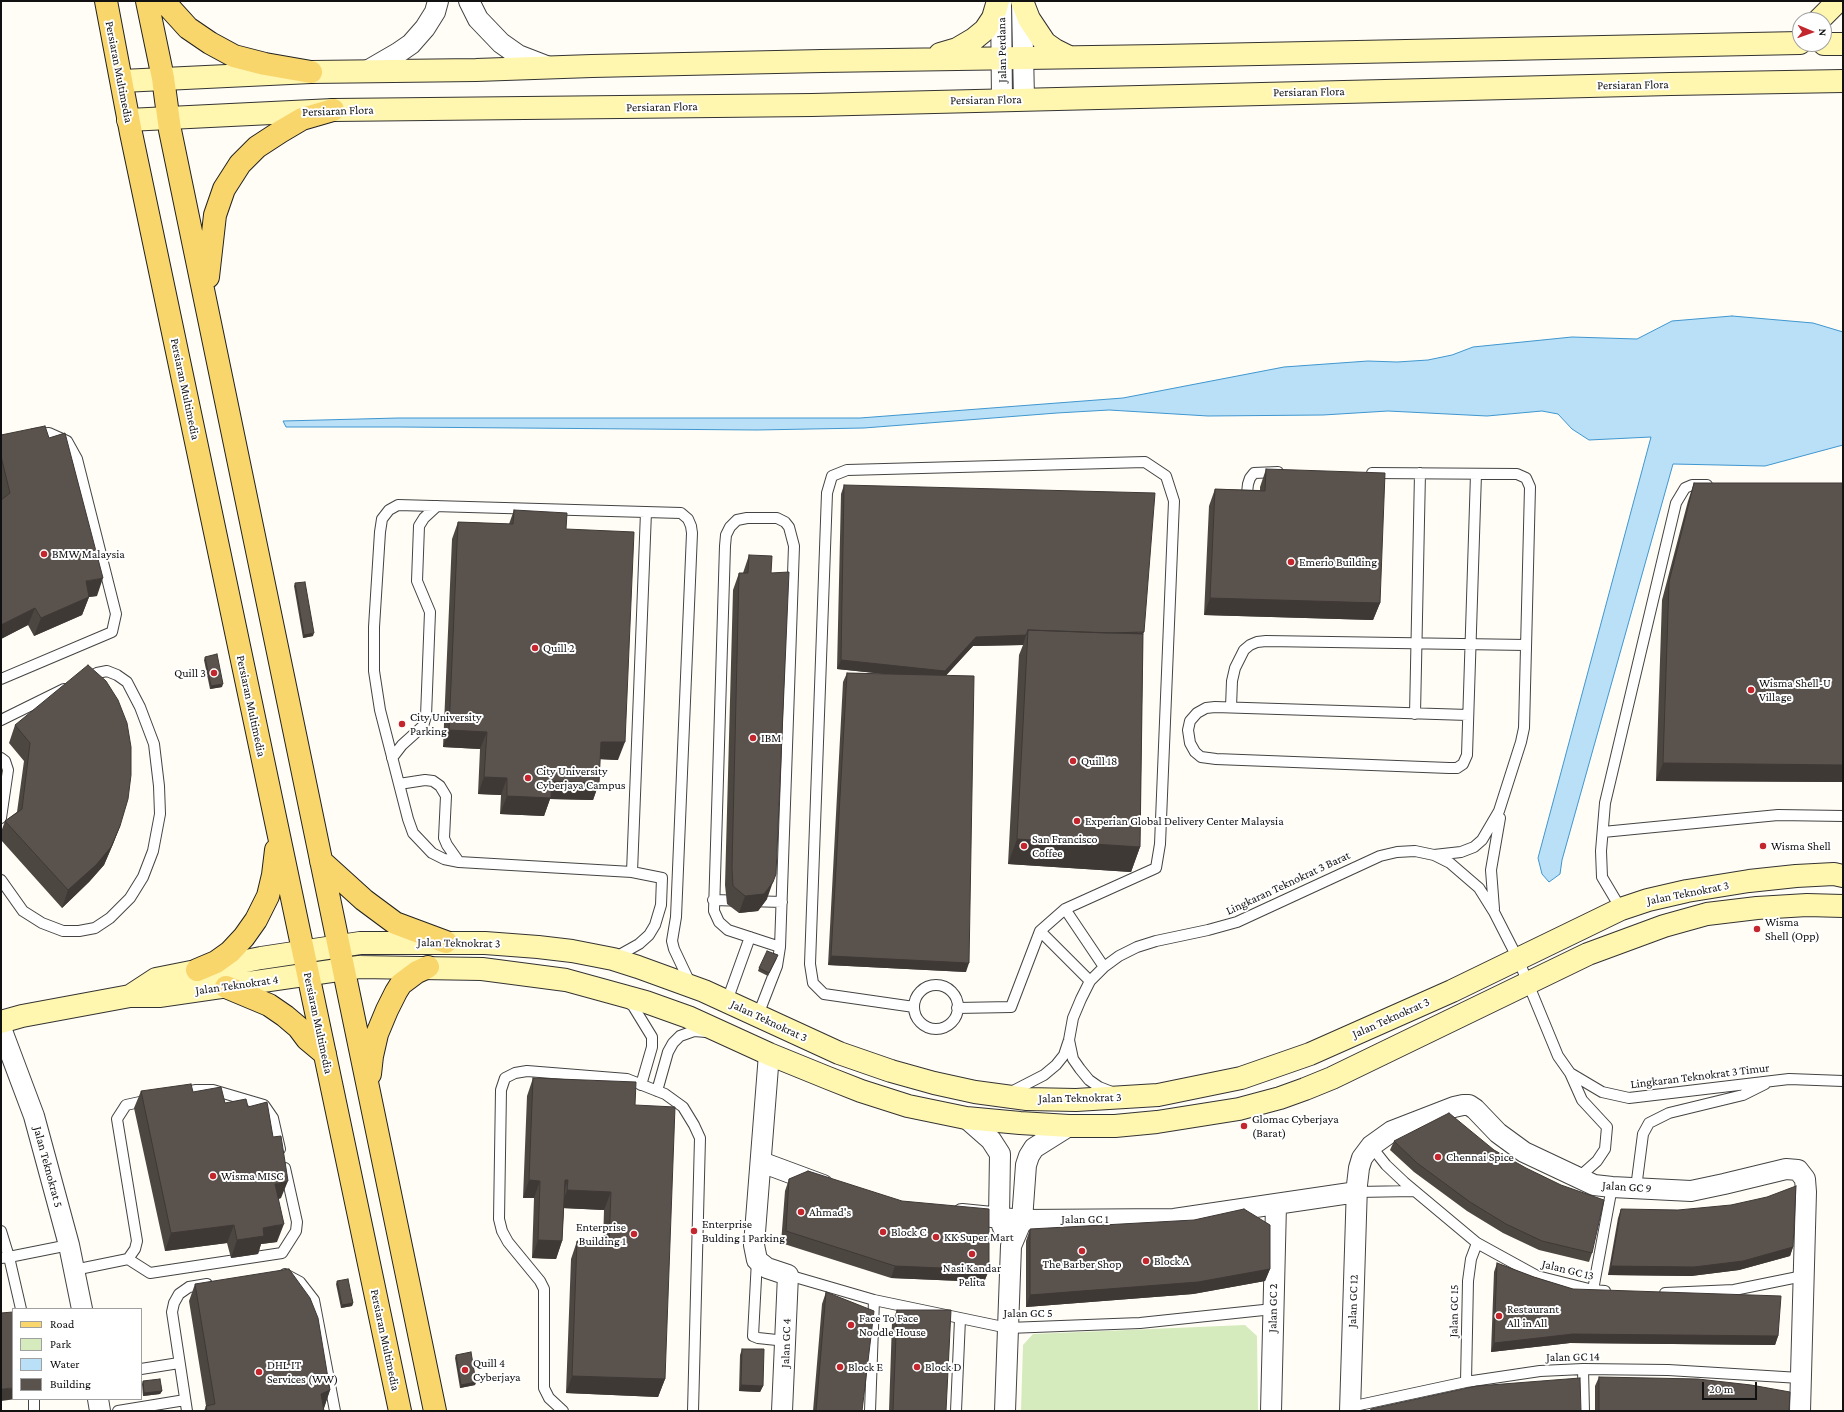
<!DOCTYPE html>
<html>
<head>
<meta charset="utf-8">
<style>
	body { margin:0 }
	#map { position:relative; width:1844px; height:1412px; overflow:hidden; background:#fffdf5; font-family:"Crimson Pro",serif }
	canvas { display:block }
	.frame { position:absolute; inset:0; border:2px solid #111; pointer-events:none }
	.legend { position:absolute; left:12px; top:1308px; width:130px; height:92px; box-sizing:border-box; background:#fff; border:1px solid #a0a0a0; margin:0; padding:5px 7px; list-style:none; font-size:12px; color:#111 }
	.legend li { display:flex; align-items:center; gap:8px; height:20px }
	.legend b { width:20px; border:1px solid #a0a0a0 }
	.north { position:absolute; left:1792px; top:12px; width:40px; height:40px; box-sizing:border-box; background:#fff; border:1px solid #a0a0a0; border-radius:50%; rotate:92deg; font-size:11px; font-weight:700; line-height:16px; text-align:center; color:#111 }
	.north::after { content:''; display:block; margin:auto; width:14px; height:18px; background:#c4262e; clip-path:polygon(50% 0,100% 100%,50% 72%,0 100%) }
	.scale { position:absolute; left:1702px; top:1382px; width:55px; height:18px; box-sizing:border-box; border:2px solid #111; border-top:0; padding-left:5px; font-size:12px; line-height:14px; white-space:nowrap; color:#111; -webkit-text-stroke:3px #fff; paint-order:stroke }
</style>
</head>
<body>
<div id="map">
<canvas width="1844" height="1412"></canvas>
<div class="frame"></div>
<ul class="legend">
<li><b style="height:5px;background:#f9d66b"></b>Road</li>
<li><b style="height:11px;background:#d5ebbd"></b>Park</li>
<li><b style="height:11px;background:#b9e0f7"></b>Water</li>
<li><b style="height:11px;background:#5a524d"></b>Building</li>
</ul>
<div class="north">N</div>
<div class="scale">20 m</div>
</div>
<script>
const ctx = document.querySelector('canvas').getContext('2d');
ctx.lineJoin = 'round';
function fillPath(path, color) {
  ctx.fillStyle = color;
  ctx.fill(path, 'evenodd');
}
function poly(rows) {
  const path = new Path2D();
  for (const r of rows) {
    if (r.length === 3) {
      path.moveTo(r[0] + r[2], r[1]);
      path.arc(r[0], r[1], r[2], 0, 2 * Math.PI);
      continue;
    }
    path.moveTo(r[0], r[1]);
    for (let i = 2; i < r.length; i += 2) path.lineTo(r[i], r[i + 1]);
  }
  return path;
}
function strokePath(path, color, width, dash) {
  ctx.strokeStyle = color;
  ctx.lineWidth = width;
  ctx.lineCap = dash ? 'butt' : 'round';
  ctx.setLineDash(dash || []);
  ctx.stroke(path);
}
function write(font, color, halo, rows, align = 'center') {
  ctx.font = font + ' "Crimson Pro",serif';
  ctx.lineWidth = 4;
  ctx.setLineDash([]);
  ctx.textBaseline = 'middle';
  ctx.strokeStyle = halo;
  ctx.fillStyle = color;
  for (const [text, x, y, turn = 0] of rows) {
    ctx.save();
    ctx.translate(x, y);
    ctx.rotate((+turn || 0) * Math.PI / 180);
    ctx.textAlign = isNaN(turn) ? turn : align;
    if (halo) ctx.strokeText(text, 0, 0);
    ctx.fillText(text, 0, 0);
    ctx.restore();
  }
}
const green = poly([
	[1245,1325,1257,1336,1258,1411,1021,1411,1023,1345,1033,1334]
]);
const water = poly([
	[1732,316,1813,323,1843,332,1843,445,1765,466,1673,464,1562,860,1560,874,1549,882,1542,874,1538,858,1651,437,1589,440,1572,429,1558,414,1542,411,1487,416,1388,411,1323,415,1208,416,1109,410,1057,413,864,428,757,430,399,427,286,427,283,421,398,418,860,418,1123,398,1284,367,1368,361,1397,362,1428,360,1452,355,1473,347,1572,337,1637,339,1672,321,1732,316]
]);
const lane = poly([
	[1372,473,1517,474,1526,478,1530,487,1524,728,1521,742,1499,811,1482,840,1474,847,1461,852,1434,855],
	[1246,502,1248,484,1250,478,1254,473,1278,472],
	[747,518,777,518,785,522,789,527,794,546,780,947,728,930,719,922,714,911,725,546,726,535,730,527,737,520,747,518],
	[1,679,112,632,116,614,77,459,67,441,49,433,34,434],
	[1231,707,1232,681,1235,668,1244,650,1250,645,1257,642,1266,641,1526,645],
	[1415,714,1420,473],
	[1468,715,1215,707,1206,708,1197,713,1190,721,1188,730,1190,743,1195,752,1201,757,1216,759,1449,768,1457,768,1463,764,1467,755,1476,474],
	[1,720,64,689],
	[1,758,5,761,8,770,1,818],
	[392,758,402,745,423,726,426,716,430,612,417,581,419,526,424,518,437,506],
	[399,784,425,780,433,781,440,786,446,796,444,838,447,845,459,862],
	[1603,832,1778,815,1843,816],
	[632,872,646,512],
	[1,880,23,911,42,923,63,931,79,931,95,928,110,918,130,898,143,877,153,851,160,814,159,786,154,744,140,707,127,682,117,675,107,671,97,673,85,679],
	[713,900,782,902],
	[1065,909,1104,967],
	[1494,909,1491,870,1500,818],
	[1621,909,1602,877,1601,851,1605,803,1676,503,1685,488,1692,485,1707,485],
	[1040,931,1090,981],
	[614,958,639,944,649,935,655,925,661,905,662,878,632,872,459,862,444,859,432,853,413,833,408,819,380,710,374,671,374,627,380,532,382,519,389,510,398,505,681,513,688,519,691,526,692,533,676,917,672,941,674,949,691,985],
	[936,1007,22],
	[727,1001,750,937],
	[628,1002,633,1006,652,1037,652,1047,641,1085],
	[914,1007,824,994,813,983,810,964,827,493,832,476,847,470,1145,462,1166,476,1174,501,1160,844,1156,868,1065,909,1040,931,1011,1007,957,1008],
	[758,1015,777,966,780,947],
	[1069,1040,1073,1059,1080,1069,1089,1080,1099,1087,1112,1092],
	[1570,1073,1582,1100,1607,1127,1605,1149,1597,1161,1578,1178],
	[657,1091,668,1052,673,1043,680,1036,694,1031,706,1032],
	[1011,1092,1044,1075,1056,1065,1064,1055,1069,1040,1073,1018,1081,999,1090,981,1104,967,1119,956,1137,947,1156,941,1208,930,1237,922,1380,856,1397,852,1415,851,1434,855,1450,863,1479,888,1494,912,1518,959,1558,1056,1570,1073,1602,1092,1629,1098,1789,1079,1843,1081],
	[181,1093,196,1090,213,1090,264,1105,273,1118,280,1149],
	[1371,1146,1386,1165,1404,1182,1477,1243,1537,1276,1593,1290,1605,1291],
	[1636,1188,1643,1134,1649,1123,1669,1113,1743,1095,1765,1084],
	[1357,1192,1414,1191],
	[1,1231,9,1257,1,1258],
	[128,1259,150,1273,282,1253,296,1231,297,1222,285,1168],
	[757,1260,753,1336,758,1338,786,1341],
	[74,1270,128,1259,135,1249,137,1241,117,1119,126,1105,149,1100],
	[285,1274,300,1282,314,1300,335,1411],
	[788,1275,874,1300,1008,1328,1140,1323,1273,1309],
	[1593,1290,1612,1187],
	[1665,1293,1734,1290,1803,1276],
	[21,1309,9,1257,69,1245],
	[141,1369,179,1363],
	[1583,1369,1584,1411],
	[1466,1382,1468,1281,1471,1259,1477,1243],
	[1350,1407,1466,1382,1540,1371,1583,1369,1668,1370,1800,1378],
	[34,1411,34,1399],
	[118,1411,185,1400],
	[187,1411,172,1312,174,1303,179,1294,189,1287,207,1284],
	[563,1411,549,1398,544,1388,544,1289,540,1281,508,1242,502,1231,499,1219,501,1090,505,1078,515,1073,527,1071,627,1079,665,1094,683,1107,694,1125,700,1138,693,1411],
	[870,1411,874,1300],
	[956,1411,960,1319]
]);
const street = poly([
	[469,1,478,19,501,43,518,55,549,67],
	[1001,1,1002,100],
	[1022,3,1024,99],
	[367,71,398,53,411,44,425,28,435,12,438,1],
	[1,1028,34,1116,69,1245,82,1309],
	[769,1054,754,1245,757,1260,767,1268,788,1275,782,1411],
	[966,1118,991,1140,1000,1154,999,1218,1004,1230],
	[761,1162,823,1185],
	[962,1214,1022,1220,1174,1219,1357,1192],
	[98,1399,100,1411],
	[1005,1411,1011,1246,1022,1220,1026,1165,1029,1156,1034,1148,1069,1126],
	[1271,1411,1276,1205],
	[1350,1411,1357,1185,1359,1168,1362,1158,1371,1146,1392,1131,1454,1107,1463,1105,1469,1105,1475,1109,1498,1133,1524,1152,1594,1185,1612,1187,1691,1191,1724,1184,1786,1169,1798,1170,1805,1179,1806,1192,1800,1411]
]);
const secondary = poly([
	[1022,1,1029,19,1045,43,1055,50,1069,57],
	[1819,20,1838,1],
	[1824,44,1843,44],
	[940,54,957,49,974,39,985,30,993,18,998,1],
	[122,81,311,72,476,70,592,66,822,61,1160,56,1800,43],
	[128,120,333,110,812,105,1671,84,1843,81],
	[130,996,156,979,261,958,360,943,485,943,538,947,572,951,613,959,638,967,704,991,839,1053,891,1071,934,1083,975,1092,1027,1099,1076,1100,1158,1095,1241,1078,1310,1054,1452,991,1621,909,1648,900,1687,891,1749,881,1796,876,1834,874,1843,876],
	[1,1022,22,1016,130,996,159,996,359,967,482,969,566,980,646,1002,688,1017,769,1054,828,1078,861,1091,908,1106,966,1118,1020,1123,1069,1126,1115,1126,1157,1122,1239,1109,1280,1098,1305,1089,1332,1078,1588,954,1664,926,1707,914,1757,908,1807,905,1843,906]
]);
const primary = poly([
	[106,1,131,133,400,1411],
	[147,1,163,78,170,130,435,1411],
	[165,1,168,6,188,28,210,43,234,56,265,64,311,72],
	[208,277,215,215,224,189,240,164,257,147,280,132,302,119,333,110],
	[321,861,364,900,395,923,446,942],
	[197,970,216,962,230,952,244,937,256,920,268,896,273,875,276,850],
	[226,987,269,1005,285,1016,298,1027,307,1039,325,1054],
	[370,1074,372,1056,377,1034,387,1010,396,992,401,984,417,972,428,967]
]);
const wall = poly([
	[1,435,97,596,89,597,82,615,34,636,28,625,1,639],
	[1266,469,1380,603,1373,620,1204,615,1209,506,1215,489,1260,490,1260,487],
	[1694,483,1843,483,1843,782,1656,781,1662,600,1688,501],
	[844,485,1143,635,1140,847,1131,872,1008,864,1019,655,1023,645,973,646,946,675,966,972,828,965,843,682,847,673,884,674,837,669,841,494],
	[514,510,566,529,618,760,600,759,599,783,593,800,550,799,544,816,500,814,501,795,478,794,480,749,443,747,452,539,458,522,509,524],
	[749,555,771,573,767,899,758,911,739,913,727,904,725,885,733,590,739,573,743,573],
	[295,583,313,636,303,638,294,586],
	[205,657,222,687,210,689,204,660],
	[15,725,120,826,113,844,104,865,89,882,62,908,1,840,1,832,5,821,17,812,24,761,9,743],
	[777,958,768,976,758,971,759,968],
	[533,1078,635,1105,665,1379,658,1397,566,1393,571,1259,577,1241,603,1242,604,1210,564,1208,562,1241,556,1259,532,1258,534,1198,523,1198,527,1096],
	[141,1091,193,1092,225,1103,248,1107,281,1198,278,1199,277,1242,261,1244,258,1254,231,1258,227,1243,165,1251,134,1108],
	[1394,1141,1592,1253,1589,1262,1539,1250,1503,1233,1467,1211,1414,1172,1390,1150],
	[789,1179,989,1270,984,1282,891,1278,781,1243,785,1191],
	[1621,1209,1793,1247,1790,1256,1739,1270,1691,1276,1608,1275,1618,1218],
	[1030,1229,1270,1269,1265,1281,1193,1294,1026,1307,1026,1241],
	[1497,1263,1534,1277,1573,1289,1778,1336,1775,1345,1570,1343,1491,1352,1494,1272],
	[337,1281,353,1303,352,1306,341,1308,336,1284],
	[195,1284,330,1390,324,1408,324,1411,204,1411,206,1406,189,1301],
	[826,1292,862,1411,813,1411,822,1304],
	[897,1310,946,1411,889,1411,892,1322],
	[742,1349,763,1386,760,1392,739,1391,740,1355],
	[456,1355,476,1382,475,1385,460,1388,455,1358],
	[1599,1377,1789,1411,1595,1411,1595,1386],
	[143,1381,162,1391,160,1394,143,1396,142,1384]
]);
const shadedWall = poly([
	[103,578,97,596,80,598,86,581],
	[89,597,82,615,34,636,41,618],
	[1210,598,1380,603,1373,620,1204,615],
	[35,608,28,625,1,639,1,625],
	[1144,632,1141,641,1028,635],
	[314,633,313,636,303,638,304,635],
	[1026,635,1023,645,973,646,942,680,837,669,841,660,976,637],
	[223,684,222,687,210,689,211,686],
	[449,730,487,732,480,749,443,747],
	[601,742,625,742,618,760,595,759],
	[1663,763,1843,765,1843,782,1656,781],
	[484,777,507,778,501,795,478,794],
	[552,781,599,783,593,800,550,799,544,816,500,814,507,796],
	[120,826,113,844,104,865,89,882,62,908,68,890],
	[1017,839,1140,847,1131,872,1008,864],
	[773,882,767,899,758,911,739,913,745,896],
	[831,956,969,963,966,972,828,965],
	[529,1180,540,1181,534,1198,523,1198],
	[565,1180,568,1180,561,1198],
	[288,1181,281,1198,269,1202,275,1184],
	[567,1190,611,1192,604,1210,561,1208],
	[284,1224,277,1242,261,1244,258,1254,231,1258,237,1240,263,1228],
	[234,1225,227,1243,165,1251,171,1233],
	[538,1240,562,1241,556,1259,532,1258],
	[1793,1247,1790,1256,1739,1270,1691,1276,1608,1275,1611,1266],
	[895,1266,989,1270,984,1282,891,1278],
	[1270,1269,1265,1281,1193,1294,1026,1307,1030,1295],
	[353,1303,352,1306,341,1308,342,1305],
	[1573,1334,1778,1336,1775,1345,1570,1343,1491,1352,1494,1343],
	[572,1376,665,1379,658,1397,566,1393],
	[476,1382,475,1385,460,1388,461,1385],
	[741,1385,763,1386,760,1392,739,1391],
	[13,1388,13,1399,16,1399,1,1401,1,1389],
	[330,1390,324,1408,321,1394],
	[162,1391,160,1394,143,1396,144,1393]
]);
const building = poly([
	[45,426,49,438,65,433,103,578,86,581,89,597,41,618,35,608,1,625,1,500,10,493,1,456,1,435,45,426],
	[1266,469,1385,473,1380,603,1210,598,1215,489,1265,491,1266,469],
	[1694,483,1843,483,1843,765,1663,763,1669,582,1694,483],
	[844,485,1155,493,1144,632,1107,633,1028,630,1026,635,976,637,945,671,841,660,844,485],
	[514,510,567,513,566,529,634,532,625,742,601,742,599,783,552,781,551,798,507,796,507,778,484,777,487,732,449,730,458,522,513,524,514,510],
	[749,555,772,556,771,573,789,572,776,874,773,882,764,894,745,896,733,886,732,867,739,573,748,573,749,555],
	[305,582,314,633,304,635,295,583,305,582],
	[1028,630,1143,634,1140,847,1017,839,1028,630],
	[217,654,223,684,211,686,205,657,217,654],
	[88,665,106,681,118,700,127,723,131,747,131,775,128,799,120,826,111,847,96,865,68,890,5,821,22,809,30,743,15,725,88,665],
	[847,673,974,676,969,963,831,956,847,673],
	[767,951,778,955,769,973,759,968,767,951],
	[533,1078,636,1082,635,1105,675,1107,665,1379,572,1376,577,1241,609,1242,611,1192,567,1190,568,1180,565,1180,562,1241,538,1240,540,1181,529,1180,533,1078],
	[191,1084,193,1092,221,1087,225,1103,246,1099,248,1107,267,1102,273,1137,281,1136,288,1181,275,1184,284,1224,263,1228,264,1236,237,1240,234,1225,171,1233,141,1091,191,1084],
	[1449,1113,1494,1150,1526,1168,1561,1185,1604,1200,1592,1253,1542,1241,1506,1224,1470,1202,1417,1163,1394,1141,1449,1113],
	[808,1171,902,1201,989,1209,989,1270,895,1266,786,1231,789,1179,808,1171],
	[1796,1186,1793,1247,1743,1261,1694,1267,1611,1266,1621,1209,1678,1210,1731,1205,1767,1197,1796,1186],
	[1244,1209,1270,1225,1270,1269,1198,1282,1030,1295,1030,1229,1194,1220,1244,1209],
	[1497,1263,1534,1277,1573,1289,1781,1296,1778,1336,1573,1334,1494,1343,1497,1263],
	[289,1269,310,1298,318,1318,330,1390,321,1394,324,1411,207,1411,206,1406,215,1404,195,1284,289,1269],
	[348,1279,353,1303,342,1305,337,1281,348,1279],
	[826,1292,874,1311,862,1411,816,1411,826,1292],
	[897,1310,951,1310,946,1411,893,1411,897,1310],
	[13,1312,13,1388,1,1389,1,1313,13,1312],
	[742,1349,764,1349,763,1386,741,1385,742,1349],
	[471,1352,476,1382,461,1385,456,1355,471,1352],
	[1599,1377,1698,1379,1751,1385,1790,1392,1789,1411,1599,1411,1599,1377],
	[1580,1378,1581,1411,1370,1411,1371,1409,1477,1386,1580,1378],
	[160,1379,162,1391,144,1393,143,1381,160,1379]
]);
const markers = [
	[44,554,4,"#c4262e"],
	[1291,562,4,"#c4262e"],
	[535,648,4,"#c4262e"],
	[214,673,4,"#c4262e"],
	[1751,690,4,"#c4262e"],
	[402,724,4,"#c4262e"],
	[753,738,4,"#c4262e"],
	[1073,761,4,"#c4262e"],
	[528,778,4,"#c4262e"],
	[1077,821,4,"#c4262e"],
	[1024,846,4,"#c4262e"],
	[1763,846,4,"#c4262e"],
	[1757,929,4,"#c4262e"],
	[1244,1126,4,"#c4262e"],
	[1438,1157,4,"#c4262e"],
	[213,1176,4,"#c4262e"],
	[801,1212,4,"#c4262e"],
	[694,1231,4,"#c4262e"],
	[883,1232,4,"#c4262e"],
	[634,1234,4,"#c4262e"],
	[936,1237,4,"#c4262e"],
	[1082,1251,4,"#c4262e"],
	[972,1254,4,"#c4262e"],
	[1146,1261,4,"#c4262e"],
	[1499,1316,4,"#c4262e"],
	[851,1325,4,"#c4262e"],
	[840,1367,4,"#c4262e"],
	[917,1367,4,"#c4262e"],
	[465,1370,4,"#c4262e"],
	[259,1372,4,"#c4262e"]
];
const streetNames = [
	["Jalan Perdana",1002,50,-91],
	["Persiaran Multimedia",119,72,79],
	["Persiaran Flora",1633,85,-1],
	["Persiaran Flora",1309,92,-1],
	["Persiaran Flora",986,100,-1],
	["Persiaran Flora",662,107,-1],
	["Persiaran Flora",338,111,-2],
	["Persiaran Multimedia",185,389,78],
	["Persiaran Multimedia",251,706,78],
	["Lingkaran Teknokrat 3 Barat",1288,883,-25],
	["Jalan Teknokrat 3",1688,893,-11],
	["Jalan Teknokrat 3",459,943,1],
	["Jalan Teknokrat 4",237,985,-8],
	["Jalan Teknokrat 3",1391,1018,-24],
	["Jalan Teknokrat 3",769,1021,25],
	["Persiaran Multimedia",318,1023,78],
	["Lingkaran Teknokrat 3 Timur",1700,1076,-7],
	["Jalan Teknokrat 3",1080,1098,-1],
	["Jalan Teknokrat 5",48,1167,75],
	["Jalan GC 9",1627,1187,4],
	["Jalan GC 1",1085,1219],
	["Jalan GC 13",1568,1270,14],
	["Jalan GC 12",1353,1301,-88],
	["Jalan GC 2",1273,1308,-89],
	["Jalan GC 15",1454,1311,-89],
	["Jalan GC 5",1028,1313],
	["Persiaran Multimedia",385,1340,78],
	["Jalan GC 4",786,1343,-88],
	["Jalan GC 14",1573,1357,-1]
];
const poiNames = [
	["BMW Malaysia",52,554],
	["Emerio Building",1299,562],
	["Quill 2",543,648],
	["Quill 3",206,673,"right"],
	["Wisma Shell-U",1759,683],
	["Village",1759,697],
	["City University",410,717],
	["Parking",410,731],
	["IBM",761,738],
	["Quill 18",1081,761],
	["City University",536,771],
	["Cyberjaya Campus",536,785],
	["Experian Global Delivery Center Malaysia",1085,821],
	["San Francisco",1032,839],
	["Coffee",1032,853],
	["Wisma Shell",1771,846],
	["Wisma",1765,922],
	["Shell (Opp)",1765,936],
	["Glomac Cyberjaya",1252,1119],
	["(Barat)",1252,1133],
	["Chennai Spice",1446,1157],
	["Wisma MISC",221,1176],
	["Ahmad's",809,1212],
	["Enterprise",702,1224],
	["Bulding 1 Parking",702,1238],
	["Enterprise",626,1227,"right"],
	["Building 1",626,1241,"right"],
	["Block C",891,1232],
	["KK Super Mart",944,1237],
	["Block A",1154,1261],
	["The Barber Shop",1082,1264,"center"],
	["Nasi Kandar",972,1268,"center"],
	["Pelita",972,1282,"center"],
	["Restaurant",1507,1309],
	["All in All",1507,1323],
	["Face To Face",859,1318],
	["Noodle House",859,1332],
	["Quill 4",473,1363],
	["Cyberjaya",473,1377],
	["DHL IT",267,1365],
	["Services (WW)",267,1379],
	["Block E",848,1367],
	["Block D",925,1367]
];
fillPath(green, '#d5ebbd');
fillPath(water, '#b9e0f7');
strokePath(water, '#3f96cf', 1);
strokePath(lane, '#444', 12);
strokePath(street, '#444', 22);
strokePath(secondary, '#333', 24);
strokePath(primary, '#222', 24);
strokePath(lane, '#fff', 10);
strokePath(street, '#fff', 20);
strokePath(secondary, '#fff6b0', 22);
strokePath(primary, '#f9d66b', 22);
fillPath(wall, '#4d4742');
fillPath(shadedWall, '#3f3936');
fillPath(building, '#5a524d');
strokePath(building, '#3f3936', 1);
for (const [x, y, r, color] of markers) {
  const dot = new Path2D();
  dot.arc(x, y, r, 0, 2 * Math.PI);
  ctx.fillStyle = color;
  ctx.fill(dot);
  strokePath(dot, '#fff', 1.5);
}
write('12px', '#111', '#fff', streetNames);
write('12px', '#111', '#fff', poiNames, 'left');
</script>
</body>
</html>
